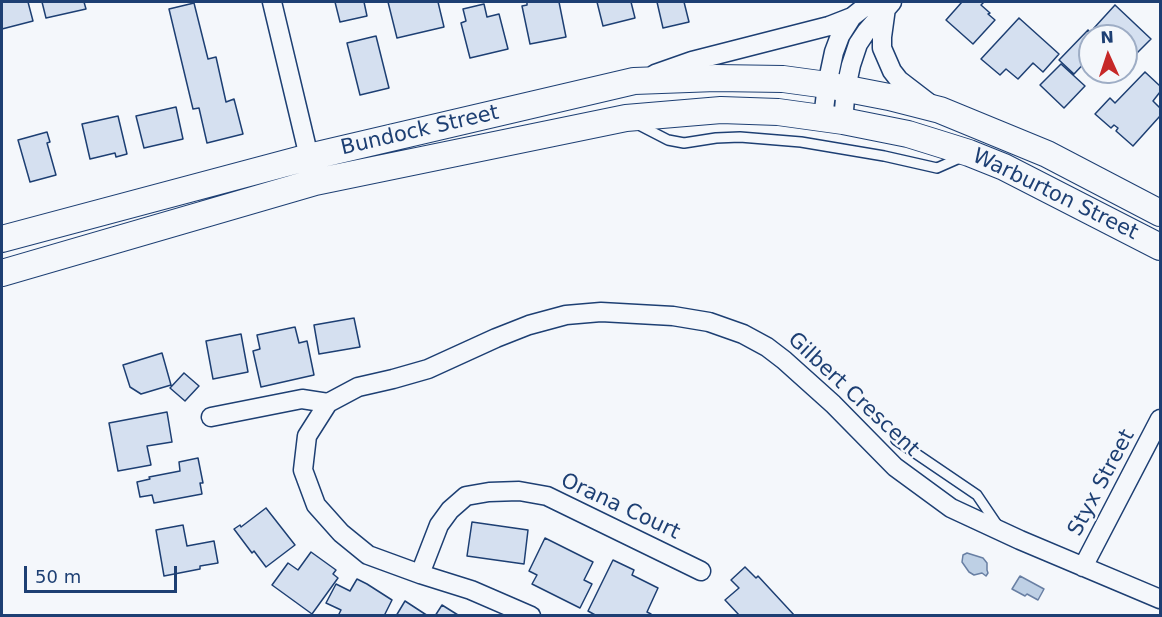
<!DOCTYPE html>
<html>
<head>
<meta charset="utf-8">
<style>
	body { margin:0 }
	#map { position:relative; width:1162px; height:617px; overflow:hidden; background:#f4f7fb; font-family:"DejaVu Sans",sans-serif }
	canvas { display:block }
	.frame { position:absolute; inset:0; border:3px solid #1d3f73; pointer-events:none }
	.north { position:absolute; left:1078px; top:24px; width:60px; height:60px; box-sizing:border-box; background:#f4f7fb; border:2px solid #9eadc5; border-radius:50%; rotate:357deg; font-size:16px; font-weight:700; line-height:24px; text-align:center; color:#1d3f73 }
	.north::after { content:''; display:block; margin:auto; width:21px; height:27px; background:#c62828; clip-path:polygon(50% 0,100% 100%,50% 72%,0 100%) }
	.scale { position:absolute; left:24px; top:566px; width:153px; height:27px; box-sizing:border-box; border:3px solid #1d3f73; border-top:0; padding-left:8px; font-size:18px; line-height:21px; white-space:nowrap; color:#1d3f73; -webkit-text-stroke:4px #f4f7fb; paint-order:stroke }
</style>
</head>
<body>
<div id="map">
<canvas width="1162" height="617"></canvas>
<div class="frame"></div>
<div class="north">N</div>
<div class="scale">50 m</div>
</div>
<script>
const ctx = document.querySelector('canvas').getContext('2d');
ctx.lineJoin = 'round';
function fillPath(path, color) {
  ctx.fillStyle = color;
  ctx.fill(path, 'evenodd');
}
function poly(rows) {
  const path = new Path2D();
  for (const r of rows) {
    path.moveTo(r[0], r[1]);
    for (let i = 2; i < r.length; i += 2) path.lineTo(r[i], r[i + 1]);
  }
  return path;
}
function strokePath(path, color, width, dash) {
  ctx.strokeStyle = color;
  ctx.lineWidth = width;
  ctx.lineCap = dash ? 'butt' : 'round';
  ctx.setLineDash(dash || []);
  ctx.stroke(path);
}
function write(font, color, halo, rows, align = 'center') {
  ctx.font = font + ' "DejaVu Sans",sans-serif';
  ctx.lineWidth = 4.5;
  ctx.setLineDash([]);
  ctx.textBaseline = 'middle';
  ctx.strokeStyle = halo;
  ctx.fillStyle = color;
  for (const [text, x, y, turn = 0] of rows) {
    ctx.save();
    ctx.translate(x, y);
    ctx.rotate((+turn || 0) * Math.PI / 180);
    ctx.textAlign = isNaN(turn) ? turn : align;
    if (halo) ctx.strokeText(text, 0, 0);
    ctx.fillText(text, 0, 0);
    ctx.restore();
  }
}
const water = poly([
	[967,553,983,558,987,563,987,570,988,573,986,576,982,573,974,575,969,572,962,562,963,555,967,553],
	[1020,576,1044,589,1038,600,1027,594,1025,596,1012,589,1020,576]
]);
const building = poly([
	[2,2,28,2,33,21,2,29,2,2],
	[42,2,84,2,86,9,46,18,42,2],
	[335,2,364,2,367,16,340,22,335,2],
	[388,2,438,2,444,27,397,38,388,2],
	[527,2,559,2,566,37,530,44,522,6,527,5,527,2],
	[597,2,631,2,635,18,603,26,597,2],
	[657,2,684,2,689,22,663,28,657,2],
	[962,2,984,2,981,5,990,13,988,14,995,20,973,44,946,20,962,2],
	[194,3,208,59,216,57,226,102,234,99,243,134,207,143,199,108,193,109,169,9,194,3],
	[484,4,487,17,499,14,508,49,470,58,461,23,466,21,463,9,484,4],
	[1115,5,1151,39,1129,61,1126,58,1126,36,1103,36,1094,28,1115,5],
	[1019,18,1059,54,1043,72,1033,63,1018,79,1006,69,1000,75,981,59,1019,18],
	[1088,30,1093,36,1090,36,1090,57,1074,74,1059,60,1088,30],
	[376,36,389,88,360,95,347,43,376,36],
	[1061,64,1085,86,1064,108,1040,85,1061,64],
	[1145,72,1160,86,1160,92,1153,101,1160,108,1160,116,1133,146,1116,131,1118,128,1114,125,1111,128,1095,114,1110,98,1115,103,1145,72],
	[176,107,183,139,144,148,136,116,176,107],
	[118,116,127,154,116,157,115,153,90,159,82,124,118,116],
	[47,132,50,142,47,143,56,175,30,182,18,140,47,132],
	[354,318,360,347,319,354,314,325,354,318],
	[295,327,299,343,307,341,314,375,261,387,253,351,260,349,257,335,295,327],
	[241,334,248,372,213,379,206,341,241,334],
	[162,353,171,385,141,394,130,387,123,365,162,353],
	[184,373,199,386,185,401,170,388,184,373],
	[167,412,172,442,147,446,151,465,118,471,109,423,167,412],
	[198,458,203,483,200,483,202,494,154,503,152,495,140,497,137,482,150,479,149,477,180,471,179,462,198,458],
	[266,508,295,545,266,567,254,551,252,553,234,529,240,525,241,527,266,508],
	[472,522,528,530,524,564,467,556,472,522],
	[183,525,187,546,214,541,218,563,200,566,200,569,164,576,156,530,183,525],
	[545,538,593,562,584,580,592,584,580,608,532,584,537,575,529,571,545,538],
	[311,552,336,570,333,574,338,578,312,614,272,585,288,563,298,570,311,552],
	[613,560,634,570,632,575,658,588,647,612,651,614,650,616,597,616,588,611,613,560],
	[745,567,756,578,758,576,795,616,740,616,725,600,739,588,731,580,745,567],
	[357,579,367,584,392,600,384,616,338,616,341,610,326,603,336,584,350,591,357,579],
	[405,601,428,616,396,616,405,601],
	[442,605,458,615,457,616,435,616,442,605]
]);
const lane = poly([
	[637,124,668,140,684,143,716,138,740,137,801,142,884,156,937,168,962,157],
	[896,440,977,495,998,526]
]);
const street = poly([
	[272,2,309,157],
	[886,8,882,37,882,48,892,71,899,80,929,103],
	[655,74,692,61,829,26,852,17,871,2],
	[823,118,827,85,834,52,840,36,852,17],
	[843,121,846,88,851,65,858,44,866,32,892,2],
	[211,417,302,399,328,403],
	[1083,567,1160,419],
	[420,574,439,525,450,510,466,496,489,492,519,491,547,496,701,571],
	[531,616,471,590,420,574,368,555,341,533,316,505,303,470,307,436,328,403,358,387,393,379,428,369,496,338,529,325,566,315,601,312,673,316,709,322,743,334,767,347,784,360,833,404,895,467,951,508,1020,540,1160,599]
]);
const secondary = poly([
	[2,239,309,157,634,81,716,78,783,79,827,85,889,97,940,110,1047,154,1160,213],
	[2,273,315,182,626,118,721,110,778,112,843,121,908,134,937,143,969,153,1004,167,1160,247]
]);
const streetNames = [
	["Bundock Street",420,131,-13],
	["Warburton Street",1055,195,26],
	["Gilbert Crescent",853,395,43],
	["Styx Street",1102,483,-62],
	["Orana Court",620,507,25]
];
fillPath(water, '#bed0e5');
strokePath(water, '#687fa3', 1.5);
fillPath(building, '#d5e0f0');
strokePath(building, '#1d3f73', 1.5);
strokePath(lane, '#1d3f73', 12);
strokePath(street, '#1d3f73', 21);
strokePath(secondary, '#1d3f73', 28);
strokePath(lane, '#f4f7fb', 9);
strokePath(street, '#f4f7fb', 18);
strokePath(secondary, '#f4f7fb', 26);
write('21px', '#1d3f73', '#f4f7fb', streetNames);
</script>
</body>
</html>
